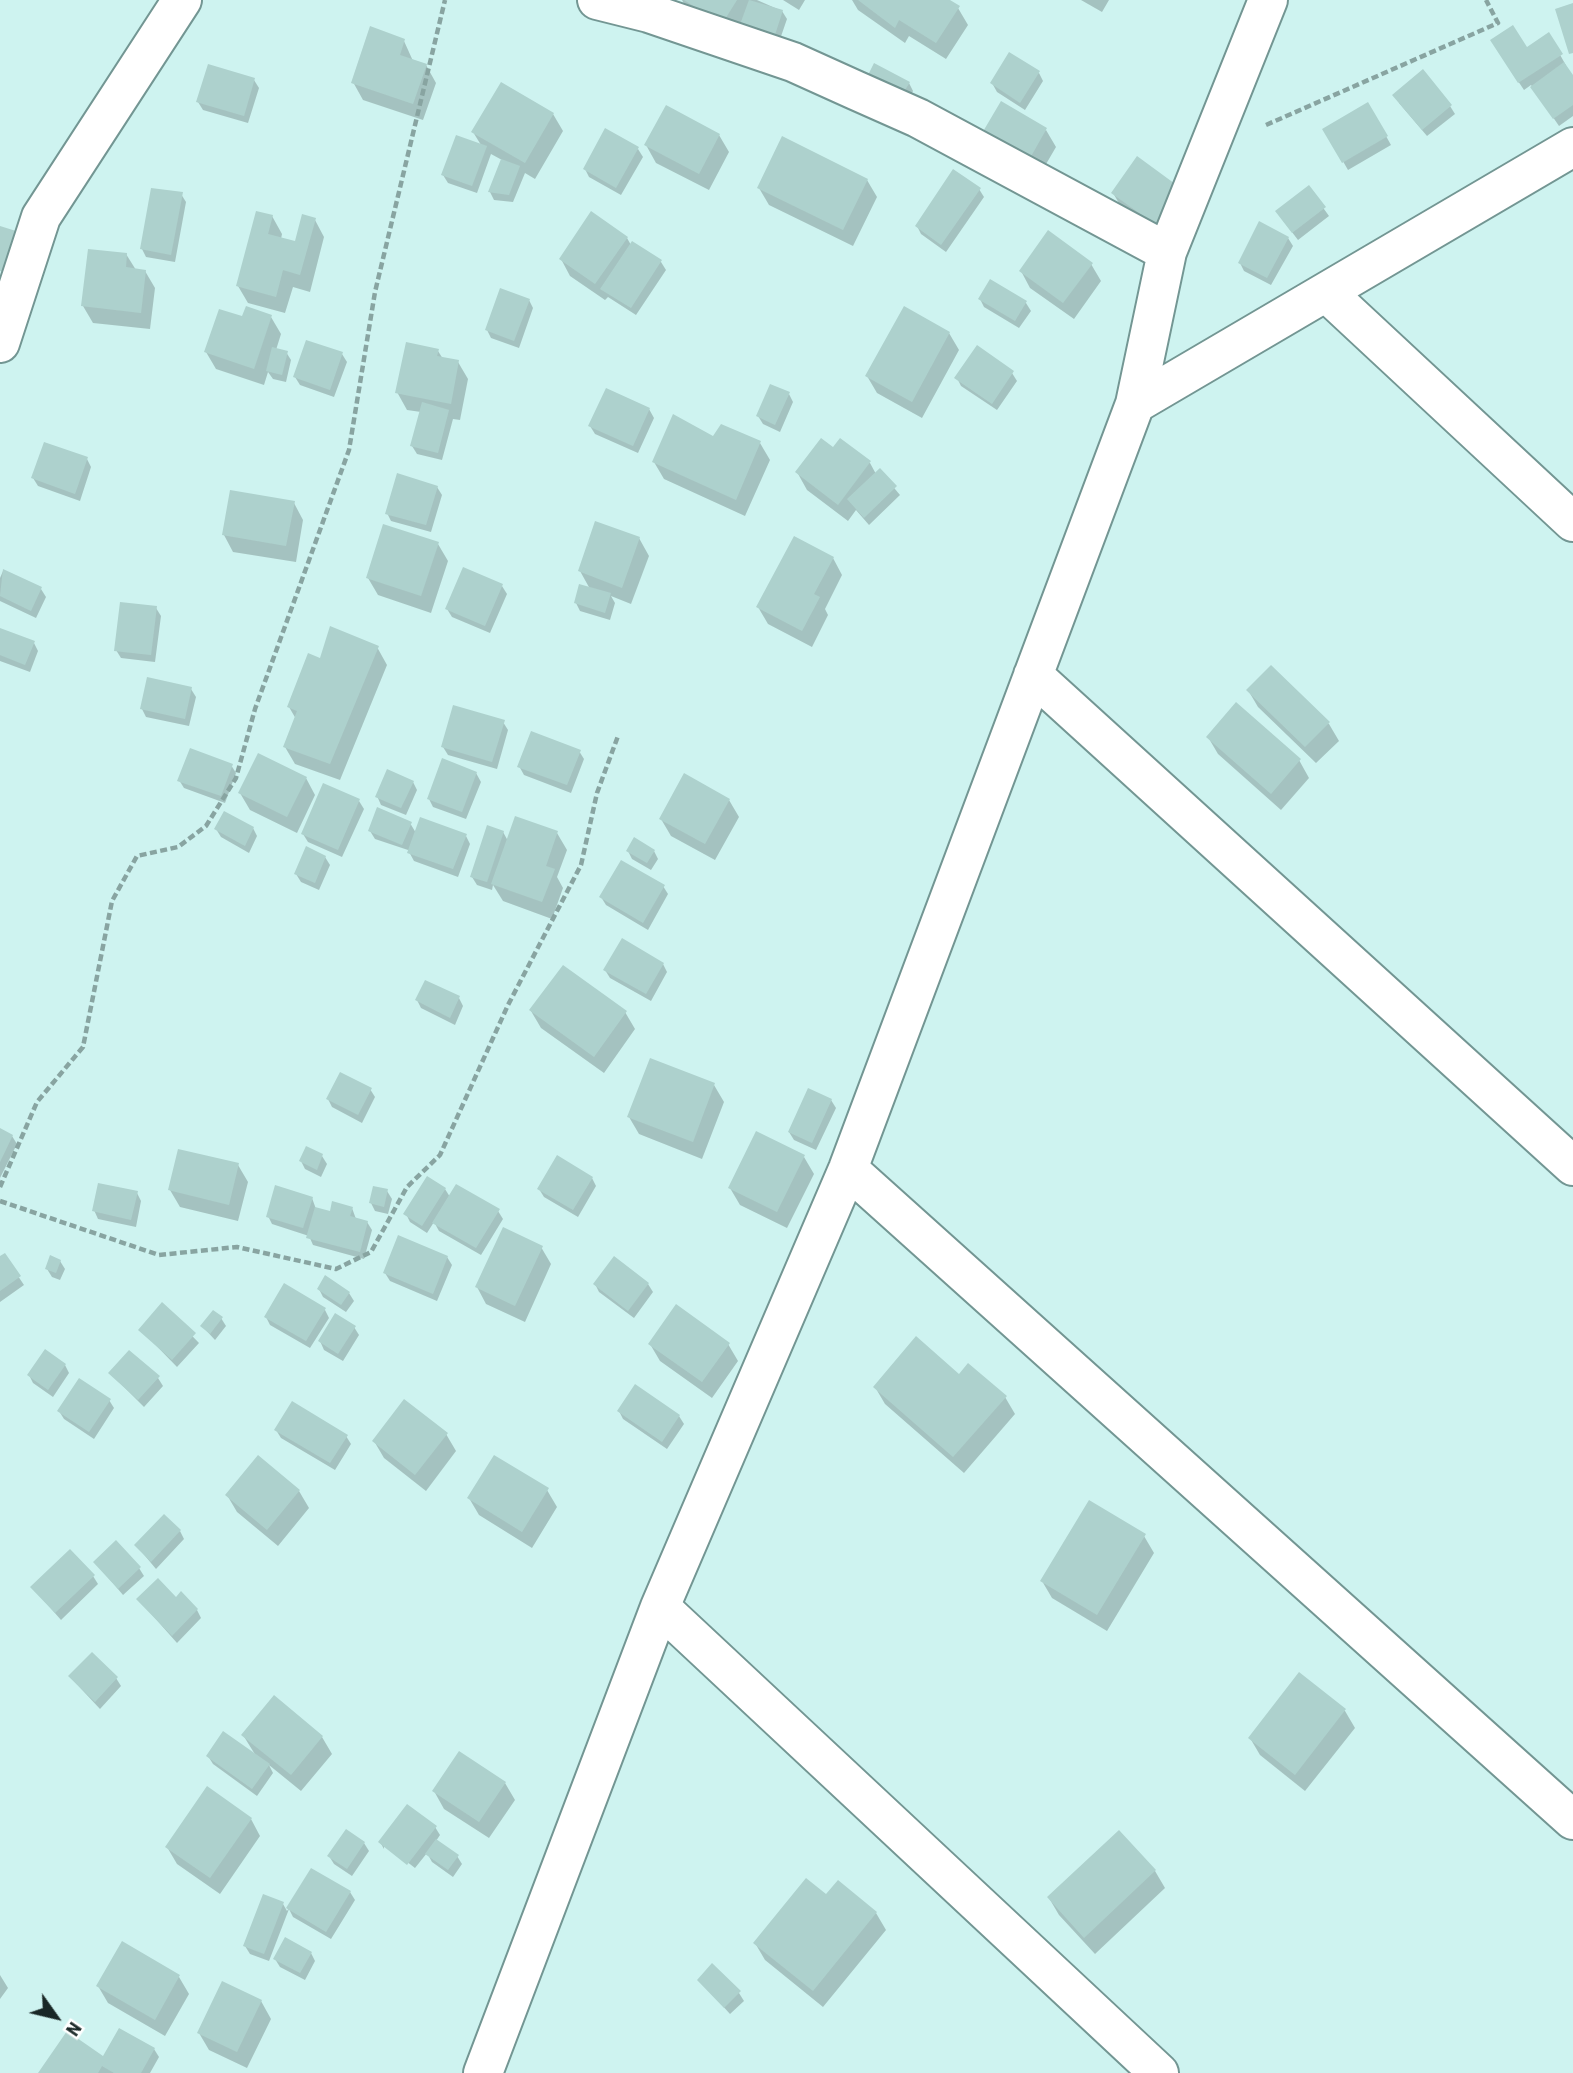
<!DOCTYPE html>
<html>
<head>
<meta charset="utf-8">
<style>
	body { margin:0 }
	#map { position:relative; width:1573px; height:2073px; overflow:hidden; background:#cef3f0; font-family:"Roboto Condensed",sans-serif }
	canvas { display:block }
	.north { position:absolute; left:21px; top:1982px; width:70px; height:70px; -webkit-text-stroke:5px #fff; paint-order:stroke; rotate:124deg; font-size:19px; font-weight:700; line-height:28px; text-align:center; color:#192726 }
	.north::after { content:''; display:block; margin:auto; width:24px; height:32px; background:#192726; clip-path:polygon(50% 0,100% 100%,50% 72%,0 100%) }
</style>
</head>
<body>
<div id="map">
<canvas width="1573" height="2073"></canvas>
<div class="north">N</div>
</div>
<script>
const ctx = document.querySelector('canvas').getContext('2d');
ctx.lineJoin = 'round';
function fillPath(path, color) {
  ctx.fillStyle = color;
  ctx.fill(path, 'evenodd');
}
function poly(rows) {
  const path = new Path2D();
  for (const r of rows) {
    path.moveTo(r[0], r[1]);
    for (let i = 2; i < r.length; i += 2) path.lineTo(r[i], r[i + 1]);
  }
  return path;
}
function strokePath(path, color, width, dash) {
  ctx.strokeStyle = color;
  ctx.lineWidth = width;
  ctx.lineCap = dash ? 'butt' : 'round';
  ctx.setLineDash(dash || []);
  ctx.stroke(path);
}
const shadow = poly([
	[682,0,757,0,782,11,787,19,777,48,689,13],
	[783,0,805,0,799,10],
	[852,0,947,0,958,8,968,25,946,59,909,36,905,43,858,10],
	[1081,0,1109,0,1102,12],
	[1549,35,1573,78,1573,116,1559,126,1531,85,1524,90,1496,48,1526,49],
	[404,41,413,61,426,65,436,83,423,120,363,100,353,82],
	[1039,73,1043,81,1025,110,997,92,992,83],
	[254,80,259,88,248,123,203,110,198,102],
	[909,83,913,91,907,102,874,85],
	[1399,103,1450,106,1455,114,1427,136],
	[1368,104,1391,145,1348,170,1325,130],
	[553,114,563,131,535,179,525,173,513,202,494,200,490,192,502,160,491,154,477,193,448,183,443,175,481,145,473,132],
	[1046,130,1056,147,1035,183,990,157],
	[719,135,729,152,709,190,656,163,646,145],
	[638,149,643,157,621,195,589,177,585,169],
	[1137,159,1166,241,1123,210,1113,193],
	[867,180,877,197,853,246,769,205,759,188],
	[1309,188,1329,216,1298,240,1282,219],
	[979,189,984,197,946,252,921,234,917,226],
	[181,194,186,202,175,262,146,257,142,249],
	[272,216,282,234,281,239,297,243,315,220,324,237,310,292,293,287,285,313,248,303,238,286],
	[627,238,631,245,661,262,666,270,636,315,608,297,605,300,570,276,561,259],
	[1288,238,1293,246,1271,285,1244,271,1240,263],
	[126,254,136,270,145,271,155,288,150,329,93,323,83,306],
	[1091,264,1101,281,1074,319,1030,288,1021,271],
	[980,299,1026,303,1031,311,1019,328,984,307],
	[529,300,533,308,519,348,491,338,487,330],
	[271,317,281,334,276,350,286,352,291,360,286,382,273,379,268,372,264,385,216,369,206,352,243,319],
	[949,333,959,350,922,418,877,393,867,376],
	[438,351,443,359,458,362,468,379,460,420,453,419,442,460,417,454,412,446,421,412,407,410,397,392],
	[342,354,347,362,334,397,300,385,295,377],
	[1012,373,1017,381,997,410,961,386,957,378],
	[789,394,793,402,780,432,763,424,758,416],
	[649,409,654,418,638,453,595,434,590,426],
	[760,443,770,460,745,516,664,479,654,462],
	[833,450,870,463,876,474,880,471,900,495,869,525,856,510,848,521,807,490,797,472],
	[87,459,91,467,80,501,38,486,33,478],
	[437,487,442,495,431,532,391,521,387,513],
	[294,503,303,520,296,562,233,552,224,535],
	[639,538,649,556,631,604,611,596,615,603,610,620,580,611,576,603,590,589,580,571],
	[438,544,448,561,431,613,378,595,368,578],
	[833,558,842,575,825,609,828,615,812,647,768,624,758,607],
	[3,571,41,589,46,597,36,618,0,601,0,578],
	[502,586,507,594,490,633,452,617,447,609],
	[156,608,161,616,155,662,121,658,116,650],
	[0,629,34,643,38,651,30,672,0,661],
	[377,647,387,665,340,780,295,764,285,747,296,719,289,707,321,660],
	[1271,667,1329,724,1339,741,1316,763,1258,707,1248,690],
	[191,689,196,697,189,726,146,717,142,709],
	[503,722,508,730,497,769,448,755,443,747],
	[1208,737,1299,760,1309,778,1281,810,1218,754],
	[579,751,584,759,571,793,524,775,519,766],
	[231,765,236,773,225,803,184,788,179,780],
	[476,773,481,782,466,819,433,807,429,799],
	[306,778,315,795,297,833,250,810,240,793],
	[413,782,417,790,406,815,381,805,377,796],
	[729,800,739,817,715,860,671,836,661,819],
	[359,801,364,809,342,857,308,842,303,834],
	[410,823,416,833,466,836,470,844,458,877,414,861,408,850,375,839,370,831],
	[253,828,257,836,249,853,221,837,216,829],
	[503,832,508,841,557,833,567,850,557,877,563,888,552,919,503,901,493,885,492,890,477,885,472,877],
	[628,851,654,851,658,859,651,870,632,859],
	[325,857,330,865,319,890,301,882,296,874],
	[663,886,668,894,648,930,606,905,601,897],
	[663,964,667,972,651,1001,610,978,605,970],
	[459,998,463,1006,455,1025,421,1008,417,1000],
	[531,1011,625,1012,635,1029,604,1073,541,1028],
	[714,1085,724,1102,702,1159,639,1134,629,1117],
	[370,1089,375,1097,362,1123,332,1107,328,1099],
	[831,1100,836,1108,816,1150,794,1140,789,1132],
	[0,1130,12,1136,17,1144,0,1178],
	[322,1156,327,1164,321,1177,305,1169,301,1161],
	[804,1157,814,1174,787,1228,740,1205,730,1188],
	[238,1165,248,1182,238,1221,180,1207,170,1190],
	[592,1178,596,1186,578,1217,544,1197,539,1189],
	[445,1189,450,1197,498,1211,503,1219,481,1255,439,1231,434,1222,427,1233,410,1222,406,1214],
	[387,1191,392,1199,388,1214,375,1211,371,1203],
	[137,1193,141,1201,136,1227,98,1219,94,1210],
	[312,1198,316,1209,331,1213,352,1208,356,1219,367,1222,372,1230,364,1259,313,1245,309,1236,272,1224,268,1216],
	[541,1247,551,1264,525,1322,486,1304,477,1287],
	[4,1255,24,1285,0,1302,0,1258],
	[447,1257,452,1265,437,1301,390,1281,385,1273],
	[60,1261,65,1269,60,1280,52,1277,47,1269],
	[595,1284,648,1284,653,1292,634,1318,599,1292],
	[319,1289,349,1293,354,1301,346,1312,323,1297],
	[162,1305,199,1343,177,1367,141,1330],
	[325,1310,329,1318,310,1348,270,1325,266,1317],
	[221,1318,226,1326,215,1340,202,1326],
	[354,1327,359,1335,343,1361,324,1350,320,1341],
	[650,1344,728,1344,738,1361,712,1398,660,1361],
	[65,1365,69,1373,53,1397,33,1383,29,1375],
	[110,1373,158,1378,163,1386,144,1407],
	[959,1376,1005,1397,1015,1414,964,1473,885,1404,875,1387],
	[109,1400,114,1408,94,1439,64,1419,59,1411],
	[619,1411,679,1416,684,1424,667,1449,623,1419],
	[276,1430,346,1436,351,1444,335,1470,281,1438],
	[446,1434,456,1451,426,1491,384,1458,374,1441],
	[547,1490,557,1507,532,1548,479,1515,469,1498],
	[299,1491,309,1508,278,1546,237,1512,227,1495],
	[180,1531,184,1539,156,1569,136,1545],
	[1144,1536,1154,1553,1107,1631,1052,1598,1042,1581],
	[95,1562,139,1568,144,1576,123,1595],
	[93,1576,98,1584,61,1620,32,1587],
	[139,1600,197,1610,201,1618,177,1643],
	[1299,1675,1345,1711,1355,1728,1305,1791,1260,1755,1250,1738],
	[70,1677,116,1678,121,1686,100,1709],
	[243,1735,322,1737,332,1754,301,1791,269,1765,273,1773,257,1796,213,1764,208,1756,256,1756],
	[505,1783,515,1800,489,1838,444,1809,434,1791],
	[251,1819,260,1836,220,1894,177,1864,167,1847],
	[435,1827,440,1835,436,1841,457,1856,462,1864,453,1877,432,1862,427,1853,415,1868,384,1844,384,1849,380,1842],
	[1118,1833,1155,1871,1165,1888,1095,1954,1059,1915,1049,1898],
	[364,1843,369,1851,352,1876,334,1864,329,1856],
	[312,1870,350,1892,355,1900,331,1939,293,1917,289,1909,269,1961,250,1954,245,1946,283,1904,287,1911],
	[826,1897,876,1913,886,1930,823,2007,765,1960,755,1943],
	[311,1953,315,1961,305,1980,280,1967,275,1959],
	[0,1975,8,1988,0,1999],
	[179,1977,189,1994,165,2036,108,2003,98,1986],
	[699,1980,739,1993,744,2001,730,2014],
	[261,2001,271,2019,247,2068,209,2050,199,2033],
	[154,2049,159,2057,150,2073,40,2073]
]);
const building = poly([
	[684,0,737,0,722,24],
	[749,0,783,10,773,41,738,30],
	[858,0,950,0,960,6,936,43,899,20,895,28],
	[1573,3,1573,53,1569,54,1555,9],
	[1513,25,1527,47,1549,32,1563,54,1518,83,1490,40],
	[370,26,405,39,400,55,427,64,413,104,351,83],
	[1009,52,1040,71,1020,103,990,83],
	[1564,62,1573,75,1573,105,1553,119,1530,87],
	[874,63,910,82,902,95,867,77],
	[208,64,255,78,244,116,196,102],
	[1423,69,1452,105,1422,130,1392,95],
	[501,82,554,113,525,163,471,132],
	[1001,101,1047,128,1025,167,978,140],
	[1368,102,1388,136,1342,163,1322,129],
	[666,105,720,134,699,174,644,145],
	[605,128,639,147,616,188,583,169],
	[456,135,487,146,472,186,441,175],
	[782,136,868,179,843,230,757,188],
	[1137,156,1182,189,1156,225,1111,193],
	[501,159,520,166,509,195,488,192],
	[953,169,981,188,941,245,915,226],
	[1309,185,1326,207,1292,233,1275,211],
	[151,188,183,192,171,255,140,249],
	[256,211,273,215,268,234,295,241,302,214,316,218,300,275,283,270,276,297,236,286],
	[591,211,628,237,595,284,559,259],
	[1259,221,1289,237,1267,278,1238,263],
	[0,226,32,236,19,277,0,271],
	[1048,230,1093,263,1063,303,1019,271],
	[632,241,662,260,631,308,600,289],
	[88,249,127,253,126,267,146,270,141,313,81,306],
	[990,279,1027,301,1015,321,978,299],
	[500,288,530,299,514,341,485,330],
	[246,306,272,315,254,369,204,352,219,309,242,316],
	[904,306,950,332,912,402,865,376],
	[306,340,343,352,330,390,293,377],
	[406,342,439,349,437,356,459,360,451,404,395,393],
	[977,345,1014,371,992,404,954,378],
	[272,347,288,351,282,375,266,371],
	[770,384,790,392,775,425,756,416],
	[606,388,650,408,633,446,588,426],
	[422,402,449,410,438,453,410,446],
	[673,414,713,436,721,424,761,441,736,500,652,462],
	[821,438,833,447,840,438,871,461,838,505,795,472],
	[44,442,88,457,75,494,31,478],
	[880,468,897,486,864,518,847,499],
	[397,473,438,486,426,525,385,514],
	[230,490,295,501,286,546,222,535],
	[595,521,640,537,622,588,578,571],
	[383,524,439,542,421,596,366,578],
	[794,536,834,557,814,594,820,597,802,631,756,607],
	[463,567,503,584,485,626,445,609],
	[3,569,42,587,31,611,0,596],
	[579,584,611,593,605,613,574,603],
	[120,602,157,606,151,655,114,651],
	[330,626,379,646,330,764,283,747,297,711,287,707,308,653,320,658],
	[0,628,35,641,25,665,0,655],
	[1271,665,1330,722,1305,747,1246,690],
	[147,677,192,687,185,719,140,709],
	[1236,702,1301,759,1271,794,1206,737],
	[453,705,505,720,492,762,441,747],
	[531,731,581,750,567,785,517,767],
	[190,748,233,764,221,796,177,781],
	[258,753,307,777,287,817,238,793],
	[442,758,477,772,462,812,427,799],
	[387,769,414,781,401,808,375,797],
	[684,773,730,799,705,844,659,819],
	[323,783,360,799,338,850,301,834],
	[377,807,412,822,402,845,368,831],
	[224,811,254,827,245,846,214,829],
	[515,816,558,831,546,866,555,869,542,902,491,884],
	[420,817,467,834,453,869,407,853],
	[487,825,504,831,487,882,470,877],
	[634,837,655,850,647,863,626,851],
	[306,846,326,856,315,883,294,874],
	[621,860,665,885,643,923,599,897],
	[622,938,664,963,646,994,603,970],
	[563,965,627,1011,594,1057,529,1010],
	[425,980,460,996,450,1018,415,1000],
	[650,1058,715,1083,693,1142,627,1117],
	[340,1072,372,1088,358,1115,326,1099],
	[808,1088,832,1099,812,1143,788,1132],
	[0,1128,13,1135,0,1162],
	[756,1131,805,1155,777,1212,728,1188],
	[306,1146,323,1154,317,1170,299,1161],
	[178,1149,239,1163,229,1205,168,1190],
	[557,1155,593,1177,573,1210,537,1189],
	[427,1176,446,1188,422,1226,403,1214],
	[98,1183,138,1191,131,1220,92,1211],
	[456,1184,500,1209,476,1248,432,1223],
	[275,1185,313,1197,303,1228,266,1217],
	[373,1186,388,1189,384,1207,369,1203],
	[332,1201,353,1207,350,1216,368,1221,360,1252,306,1238,315,1207,330,1211],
	[503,1227,543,1246,515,1306,475,1287],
	[398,1235,448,1256,433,1294,383,1273],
	[5,1253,21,1276,0,1291,0,1256],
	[50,1255,61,1260,56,1273,45,1269],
	[614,1256,649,1283,628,1311,593,1284],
	[325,1275,350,1292,341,1305,317,1289],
	[284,1283,326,1308,306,1341,264,1317],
	[162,1302,196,1333,172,1360,138,1330],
	[676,1304,730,1343,702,1382,648,1344],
	[213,1310,223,1317,210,1334,200,1326],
	[335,1313,356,1326,338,1354,318,1341],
	[916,1336,959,1374,968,1363,1007,1396,953,1457,873,1387],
	[45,1349,66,1364,48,1390,27,1375],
	[129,1350,160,1376,138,1400,108,1373],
	[79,1378,111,1399,89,1432,57,1411],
	[635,1384,680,1415,662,1442,617,1411],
	[404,1399,448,1433,415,1475,372,1441],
	[292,1401,348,1435,330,1463,274,1430],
	[258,1455,300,1490,267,1530,225,1495],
	[494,1455,549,1488,522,1532,467,1498],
	[1089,1500,1146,1534,1097,1615,1040,1581],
	[164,1514,181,1530,151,1562,134,1545],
	[116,1540,141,1567,118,1589,93,1562],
	[70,1549,95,1575,55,1613,30,1587],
	[158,1578,176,1597,181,1591,198,1609,172,1636,136,1599],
	[92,1652,118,1677,95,1702,68,1676],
	[1299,1672,1346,1709,1295,1775,1248,1738],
	[274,1695,323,1736,291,1775,241,1735],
	[223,1731,270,1764,252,1789,206,1756],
	[459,1751,506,1782,479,1822,432,1791],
	[207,1786,252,1818,210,1878,165,1847],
	[407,1804,437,1826,407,1865,378,1842],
	[346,1829,365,1842,347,1869,327,1856],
	[1119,1830,1156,1870,1084,1938,1047,1897],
	[436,1839,459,1855,448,1870,425,1854],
	[311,1868,351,1891,326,1932,286,1908],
	[806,1878,826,1894,838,1880,877,1912,813,1991,753,1943],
	[263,1894,284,1902,264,1954,243,1946],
	[285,1937,312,1952,300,1973,273,1959],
	[122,1941,180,1975,155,2020,96,1986],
	[712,1963,741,1991,724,2008,697,1980],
	[222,1981,262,2000,237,2052,197,2033],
	[119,2028,155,2048,141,2073,114,2073,102,2066,98,2073,38,2073,67,2031,103,2056]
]);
const path = poly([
	[1266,125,1498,23,1486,0],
	[0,1187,37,1102,83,1047,112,901,137,856,178,847,206,826,236,778,255,709,349,450,375,292,445,0],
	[0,1201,159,1255,237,1247,336,1269,371,1252,407,1187,440,1155,508,1005,581,865,597,793,618,736]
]);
const minor = poly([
	[597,0,649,13,793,62,855,90,918,118,1167,252],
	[1327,293,1573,522],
	[0,343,41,217,182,0],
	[1135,404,1573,147],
	[1033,675,1573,1166],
	[848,1169,1573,1820],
	[660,1607,1159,2073],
	[483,2073,660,1607,848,1169,1135,404,1167,252,1268,0]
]);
fillPath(shadow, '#0003');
fillPath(building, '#add1cd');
strokePath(minor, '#739693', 42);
strokePath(path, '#88a4a1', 4.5, [7, 3.5]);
strokePath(minor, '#fff', 38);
</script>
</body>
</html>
